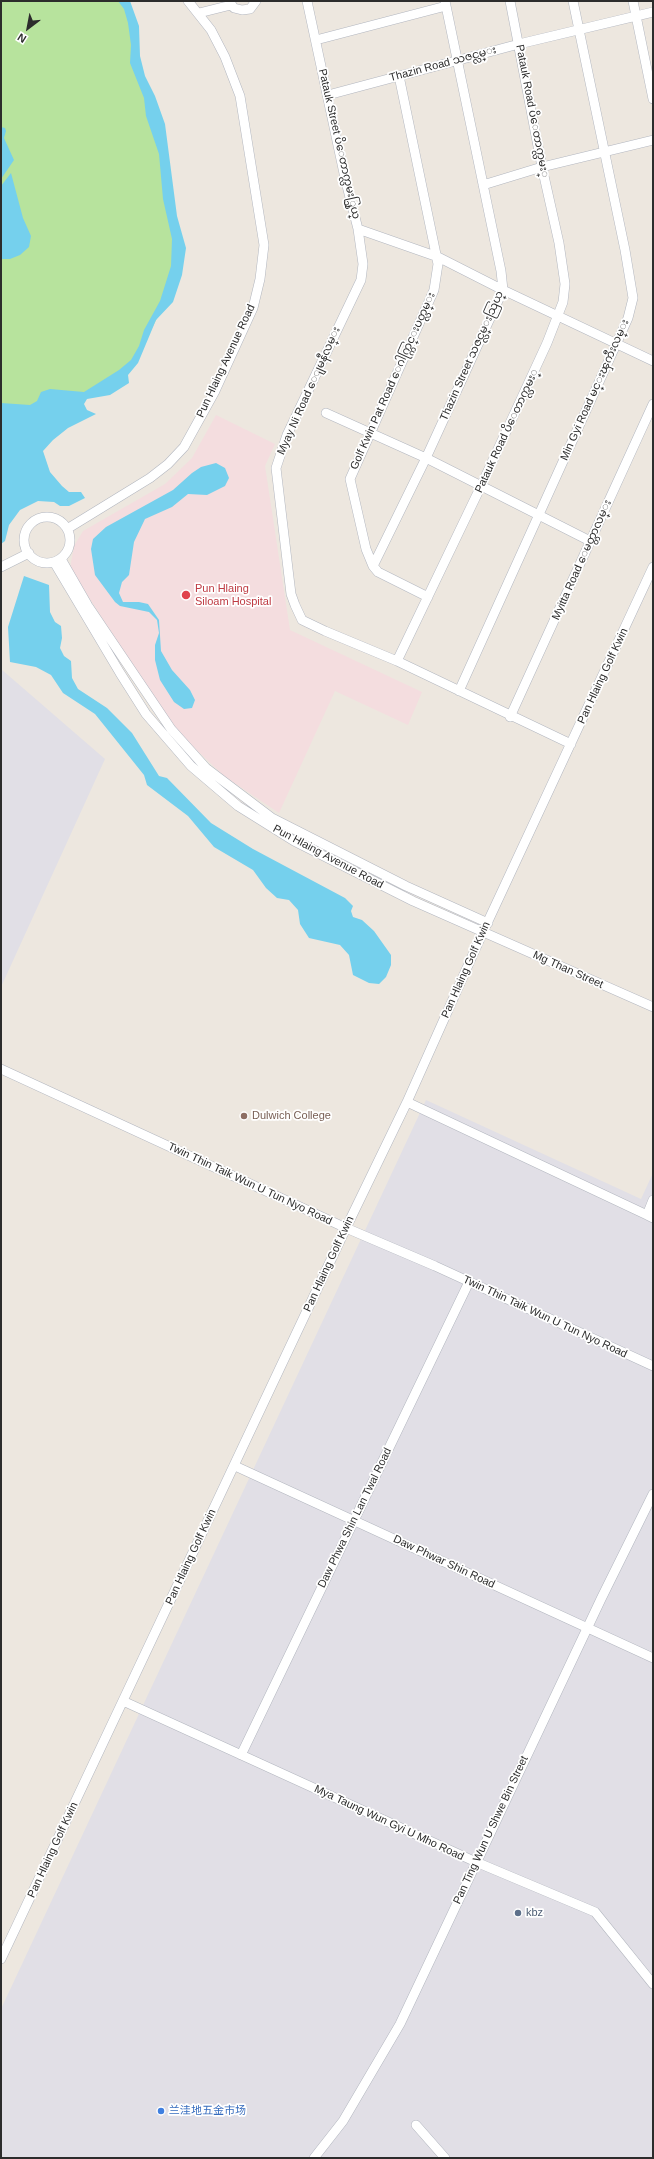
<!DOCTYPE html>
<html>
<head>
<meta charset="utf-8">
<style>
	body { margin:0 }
	#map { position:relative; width:654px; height:2159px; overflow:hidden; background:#ede7df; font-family:Arial,sans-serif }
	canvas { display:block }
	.frame { position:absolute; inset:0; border:2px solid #2c2c2c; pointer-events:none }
	.north { position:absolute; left:8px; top:8px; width:40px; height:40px; -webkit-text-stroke:3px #fff; paint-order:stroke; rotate:212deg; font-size:11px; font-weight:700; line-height:16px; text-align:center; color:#2c2c2c }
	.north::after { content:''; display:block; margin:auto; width:14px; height:18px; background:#2c2c2c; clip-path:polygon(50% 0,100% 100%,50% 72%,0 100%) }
</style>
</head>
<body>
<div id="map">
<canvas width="654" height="2159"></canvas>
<div class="frame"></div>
<div class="north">N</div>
</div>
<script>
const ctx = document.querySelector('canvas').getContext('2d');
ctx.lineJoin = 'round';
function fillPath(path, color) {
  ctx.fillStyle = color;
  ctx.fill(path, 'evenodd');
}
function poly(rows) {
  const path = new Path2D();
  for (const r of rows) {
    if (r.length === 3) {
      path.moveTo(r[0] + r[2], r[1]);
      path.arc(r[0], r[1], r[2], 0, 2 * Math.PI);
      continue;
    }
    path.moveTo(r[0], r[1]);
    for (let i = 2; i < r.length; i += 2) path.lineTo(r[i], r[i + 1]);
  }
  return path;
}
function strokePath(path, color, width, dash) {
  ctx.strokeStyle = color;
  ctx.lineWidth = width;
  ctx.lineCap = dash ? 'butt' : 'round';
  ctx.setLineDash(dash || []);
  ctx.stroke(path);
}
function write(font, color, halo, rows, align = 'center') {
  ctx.font = font + ' Arial,"Noto Sans SC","Noto Sans Myanmar",sans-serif';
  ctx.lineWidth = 3.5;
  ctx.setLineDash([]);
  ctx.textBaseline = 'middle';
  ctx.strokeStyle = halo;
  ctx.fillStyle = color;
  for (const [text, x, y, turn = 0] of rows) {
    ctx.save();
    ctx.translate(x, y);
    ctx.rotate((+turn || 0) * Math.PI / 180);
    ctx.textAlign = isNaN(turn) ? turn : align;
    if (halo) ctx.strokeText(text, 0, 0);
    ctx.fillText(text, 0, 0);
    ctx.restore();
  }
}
const industrial = poly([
	[1,669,105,759,1,987],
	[426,1100,641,1199,653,1173,653,2158,1,2158,1,2009]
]);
const medical = poly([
	[216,415,275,444,265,466,290,630,422,692,408,725,335,691,279,813,224,776,183,737,159,707,70,568,74,546,83,531,165,484,192,458]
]);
const green = poly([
	[1,1,124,1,139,68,157,127,178,245,170,293,136,359,83,397,1,415]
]);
const water = poly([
	[118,1,130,1,139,26,140,56,145,76,155,96,165,124,177,216,186,248,182,275,173,302,156,320,138,363,128,375,129,383,110,395,87,399,84,404,87,410,96,414,68,428,53,440,43,451,50,472,62,486,69,492,81,492,85,498,69,506,60,506,54,502,38,501,20,510,9,525,5,541,1,544,1,403,30,405,37,401,41,392,50,389,84,392,119,370,131,360,139,346,144,330,160,301,171,266,172,239,163,199,159,154,146,116,144,98,130,63,131,45,128,23,124,9],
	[1,127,5,128,6,131,4,138,14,160,1,179],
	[11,173,23,218,31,236,29,247,20,255,10,259,1,259,1,186],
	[216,463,225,468,229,478,225,486,207,495,188,494,172,507,145,519,134,542,129,575,122,582,119,593,123,602,139,602,148,604,159,620,161,651,172,670,190,690,195,700,192,708,184,709,174,702,160,680,155,660,155,645,159,633,157,620,149,612,120,606,115,602,95,575,91,549,93,539,106,527,173,490,192,473,201,467],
	[24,576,49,585,50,612,55,622,61,626,62,638,60,648,64,656,71,661,72,678,78,689,107,708,132,733,159,776,167,778,211,823,253,849,345,898,353,906,351,911,353,917,362,920,374,931,391,955,391,965,386,977,379,984,369,983,353,975,349,955,340,945,309,938,300,924,298,910,289,900,277,898,266,888,253,870,214,847,188,816,147,785,144,775,95,714,63,693,51,675,36,667,10,662,8,627]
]);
const minor = poly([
	[229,1,234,8,242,10,250,9,256,1],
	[307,1,345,178,358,229,438,257,503,290,653,361],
	[510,1,542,167,559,243,565,284,563,302,547,343,481,486,397,661,571,744],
	[633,1,653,99],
	[199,13,231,5],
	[316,40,446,6],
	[328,95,519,44,653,12],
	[483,185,542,167,653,140],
	[358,229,363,264,361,280,287,435,276,468,291,594,295,605,302,620,325,631,397,661],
	[326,413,426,458,590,541],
	[47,540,23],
	[67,529,150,478,168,464,184,447,215,391,253,308,260,279,264,245,240,96,225,57,211,30,188,1],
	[61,559,88,606,171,729,206,768,272,818,406,886,488,923],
	[54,562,120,673,146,714,191,766,238,806,294,841,413,901,653,1007],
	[373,566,366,549,350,479,434,290,438,264,399,76],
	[1,567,29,553],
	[428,597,378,572,373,566,426,458,503,290,501,271,445,1],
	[459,691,628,318,633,298,625,250,573,1],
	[510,717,653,404],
	[1,1069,346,1228,435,1266,653,1366],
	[407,1102,647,1215],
	[653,1200,647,1215,653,1218],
	[235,1466,653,1658],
	[123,1701,476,1862,595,1912,653,1984],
	[241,1755,469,1282],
	[1,1959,346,1228,407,1102,483,932,653,567],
	[416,2125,445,2158],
	[314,2158,343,2121,400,2024,601,1599,653,1494]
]);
const markers = [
	[186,595,5,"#e0444e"],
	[244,1116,4,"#8d6e63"],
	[518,1913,4,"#5c6f8a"],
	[161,2111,4,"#3f7fe0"]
];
const streetNames = [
	["Thazin Road သဇင္လမ္း",443,64,-15],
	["Patauk Road ပိေတာက္လမး္",532,111,79],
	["Patauk Street ပိေတာက္လမး္သြယ္",339,144,77],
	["Thazin Street သဇင္လမ္းသြယ္",472,356,-66],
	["Pun Hlaing Avenue Road",226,361,-65],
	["Golf Kwin Pat Road ေဂါက္ကြင္းပတ္လမ္း",393,381,-66],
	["Min Gyi Road မင္းၾကီးလမ္း",595,390,-66],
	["Myay Ni Road ေျမနီလမ္း",309,391,-66],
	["Patauk Road ပိေတာက္လမး္",507,431,-65],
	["Myitta Road ေမတ္တာလမ္း",582,560,-66],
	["Pan Hlaing Golf Kwin",603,676,-65],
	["Pun Hlaing Avenue Road",328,857,28],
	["Pan Hlaing Golf Kwin",466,970,-66],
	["Mg Than Street",568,970,24],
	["Twin Thin Taik Wun U Tun Nyo Road",250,1184,25],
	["Pan Hlaing Golf Kwin",329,1264,-65],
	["Twin Thin Taik Wun U Tun Nyo Road",545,1317,25],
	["Daw Phwa Shin Lan Twal Road",355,1518,-64],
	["Pan Hlaing Golf Kwin",191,1557,-65],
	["Daw Phwar Shin Road",444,1562,25],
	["Mya Taung Wun Gyi U Mho Road",389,1823,25],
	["Pan Ting Wun U Shwe Bin Street",491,1830,-65],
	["Pan Hlaing Golf Kwin",53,1850,-65]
];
const healthNames = [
	["Pun Hlaing",195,589],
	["Siloam Hospital",195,602]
];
const educationNames = [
	["Dulwich College",252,1116]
];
const serviceNames = [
	["kbz",526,1913]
];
const shopNames = [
	["兰洼地五金市场",169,2111]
];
fillPath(industrial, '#e1dfe6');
fillPath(medical, '#f4dddf');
fillPath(green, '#b7e39d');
fillPath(water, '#75d0ed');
strokePath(minor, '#b2b6bf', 10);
strokePath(minor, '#fff', 9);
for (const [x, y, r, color] of markers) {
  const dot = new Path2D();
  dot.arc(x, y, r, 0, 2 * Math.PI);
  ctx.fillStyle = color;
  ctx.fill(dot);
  strokePath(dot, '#fff', 1.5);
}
write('11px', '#2c2c2c', '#fff', streetNames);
write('11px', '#be3a42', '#fff', healthNames, 'left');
write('11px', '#785e54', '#fff', educationNames, 'left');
write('11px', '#4e5e75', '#fff', serviceNames, 'left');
write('11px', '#366cbe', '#fff', shopNames, 'left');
</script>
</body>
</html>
